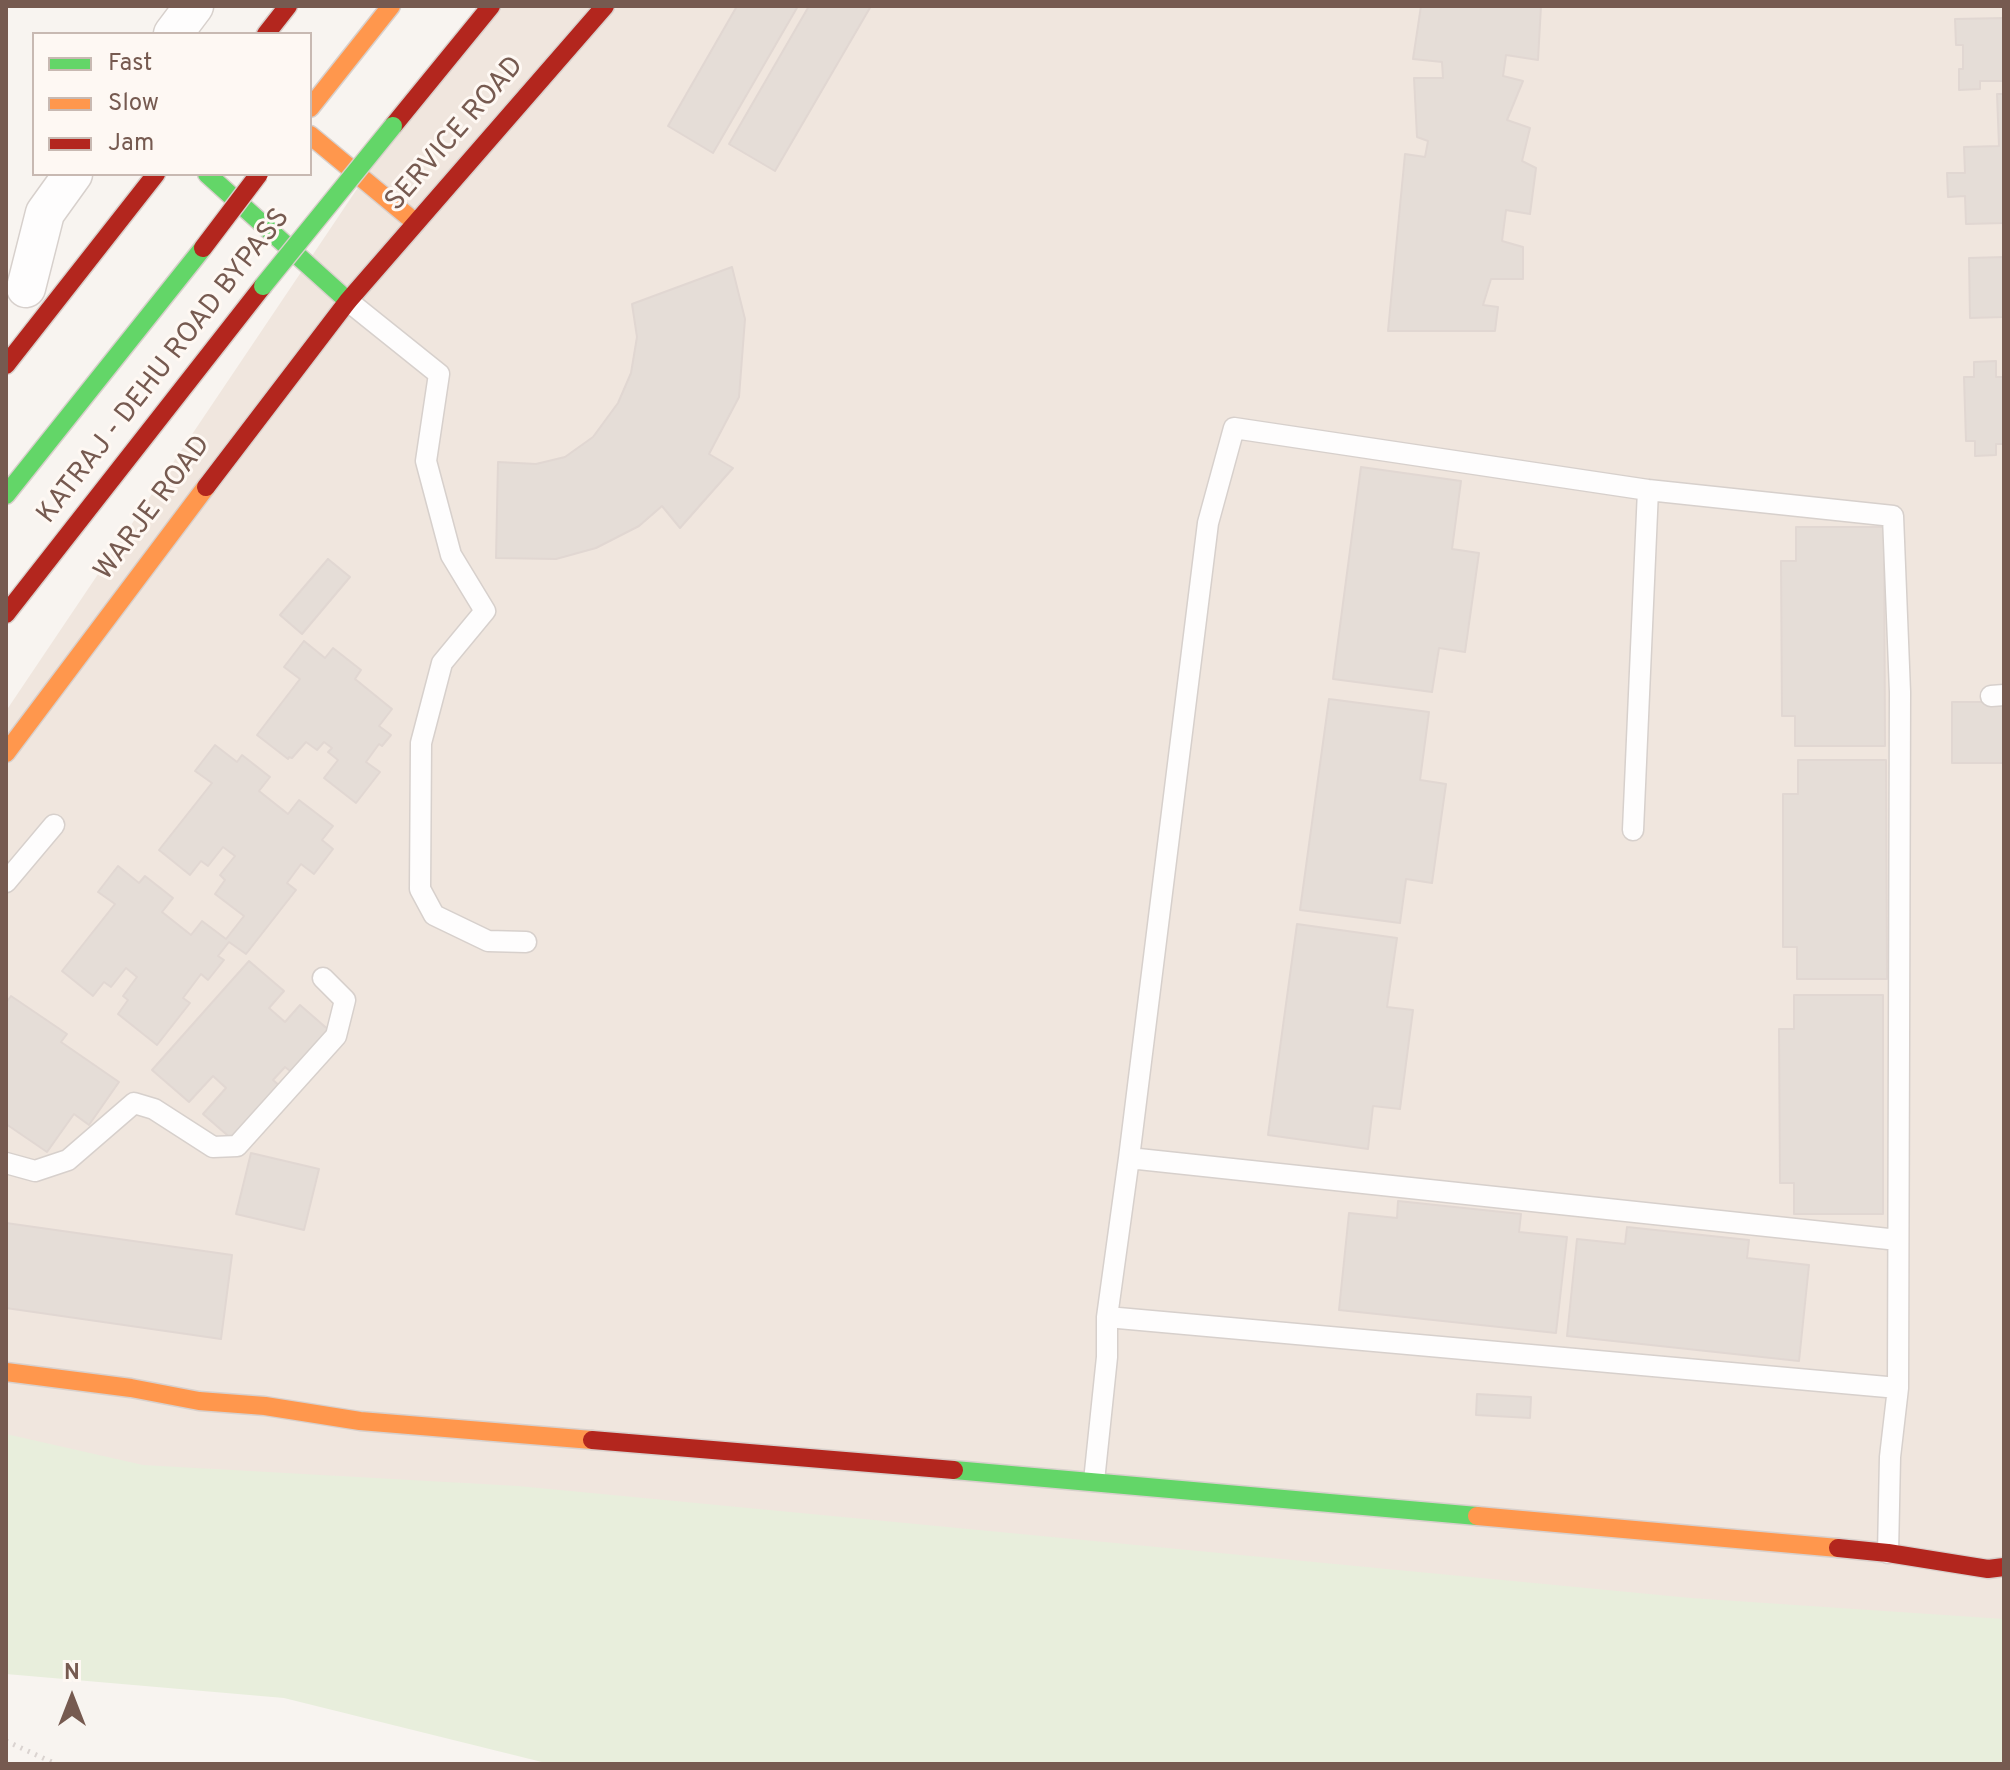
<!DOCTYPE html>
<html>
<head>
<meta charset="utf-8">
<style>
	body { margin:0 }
	#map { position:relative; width:2010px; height:1770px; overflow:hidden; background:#f8f4f0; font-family:Overpass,sans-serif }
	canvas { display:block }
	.frame { position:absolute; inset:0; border:8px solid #765a50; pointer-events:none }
	.legend { position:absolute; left:32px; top:32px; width:280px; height:144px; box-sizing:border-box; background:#fef8f3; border:2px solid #c8b9b2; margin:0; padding:10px 14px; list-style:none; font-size:24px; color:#765a50 }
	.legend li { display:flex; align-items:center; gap:16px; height:40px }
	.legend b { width:40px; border:2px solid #c8b9b2 }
	.north { position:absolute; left:32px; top:1658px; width:80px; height:80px; -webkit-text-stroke:6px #fef8f3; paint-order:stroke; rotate:0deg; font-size:22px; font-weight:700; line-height:32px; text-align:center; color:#765a50 }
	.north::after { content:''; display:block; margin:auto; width:28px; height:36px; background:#765a50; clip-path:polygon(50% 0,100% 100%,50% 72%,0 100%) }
</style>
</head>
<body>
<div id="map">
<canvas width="2010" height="1770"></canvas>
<div class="frame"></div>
<ul class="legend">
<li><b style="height:10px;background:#63d668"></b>Fast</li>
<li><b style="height:10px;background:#ff974d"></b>Slow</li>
<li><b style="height:10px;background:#b3261e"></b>Jam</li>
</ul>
<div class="north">N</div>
</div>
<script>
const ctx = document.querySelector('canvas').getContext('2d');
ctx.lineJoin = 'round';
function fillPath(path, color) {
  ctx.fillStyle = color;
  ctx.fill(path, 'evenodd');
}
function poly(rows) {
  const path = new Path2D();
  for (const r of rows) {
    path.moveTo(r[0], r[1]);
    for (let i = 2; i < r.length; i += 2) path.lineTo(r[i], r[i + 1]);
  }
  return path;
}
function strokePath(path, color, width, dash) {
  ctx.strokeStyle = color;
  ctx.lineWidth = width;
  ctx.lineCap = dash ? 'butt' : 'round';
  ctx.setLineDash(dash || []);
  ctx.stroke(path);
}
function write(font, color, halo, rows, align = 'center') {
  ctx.font = font + ' Overpass,sans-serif';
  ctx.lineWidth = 6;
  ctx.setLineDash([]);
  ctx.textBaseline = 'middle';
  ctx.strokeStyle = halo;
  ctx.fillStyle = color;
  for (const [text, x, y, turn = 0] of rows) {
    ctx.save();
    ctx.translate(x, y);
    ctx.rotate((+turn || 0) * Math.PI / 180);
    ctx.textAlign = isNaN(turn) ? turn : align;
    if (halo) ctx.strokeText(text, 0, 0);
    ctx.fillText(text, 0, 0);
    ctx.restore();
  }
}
const residential = poly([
	[480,6,2004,6,2004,1764,6,1475,6,711]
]);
const green = poly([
	[6,1434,143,1465,518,1486,1691,1598,2004,1619,2004,1764,550,1764,284,1698,6,1674]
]);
const building = poly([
	[737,6,798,6,713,153,668,126,737,6],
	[809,6,871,6,775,171,729,144,809,6],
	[1421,6,1541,6,1538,60,1506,55,1503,76,1523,81,1507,120,1530,128,1522,161,1536,168,1530,214,1506,210,1502,241,1523,247,1523,279,1491,279,1483,305,1498,307,1495,331,1388,331,1405,154,1425,157,1428,141,1417,137,1414,78,1443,78,1442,62,1413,59,1421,6],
	[2004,18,2004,81,1980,81,1980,89,1959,90,1959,69,1963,69,1963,45,1956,45,1955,19,2004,18],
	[1997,94,2004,94,2004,223,1966,224,1965,196,1948,197,1947,173,1965,173,1964,147,1999,146,1997,94],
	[2004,257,2004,317,1970,318,1969,258,2004,257],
	[732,267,745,319,739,397,709,454,733,468,680,528,662,506,639,526,596,548,556,559,496,558,498,462,536,464,565,457,593,437,618,403,631,373,637,337,632,304,732,267],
	[1996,361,1996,377,2004,377,2004,369,2004,444,1996,444,1996,455,1975,456,1975,441,1966,441,1964,377,1974,377,1974,362,1996,361],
	[1361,467,1461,481,1452,549,1479,553,1465,652,1439,648,1432,692,1333,679,1361,467],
	[1796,527,1884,527,1885,746,1795,746,1795,716,1782,716,1781,561,1796,561,1796,527],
	[328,559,350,577,302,634,280,615,328,559],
	[304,641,325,658,333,648,361,670,355,679,392,709,379,726,391,735,382,746,379,744,366,762,380,772,356,803,324,778,338,760,328,752,332,748,324,742,317,750,306,742,292,758,289,757,288,759,257,735,300,679,284,667,304,641],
	[1329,699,1429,712,1420,780,1446,784,1432,883,1406,879,1400,923,1300,910,1329,699],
	[1952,702,2004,702,2004,763,1952,763,1952,702],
	[215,745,237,762,242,755,270,777,259,791,288,814,299,800,333,826,322,840,333,849,314,874,301,864,287,883,296,890,246,954,229,942,218,956,224,960,208,980,201,974,183,998,190,1003,157,1045,118,1014,128,1000,123,996,137,977,126,968,111,987,104,982,93,996,62,971,115,904,98,892,118,866,139,883,145,876,173,898,162,912,191,935,202,921,226,939,244,916,215,894,225,880,220,875,235,856,223,847,208,866,201,861,190,875,159,850,212,783,195,771,215,745],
	[1798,760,1886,760,1887,979,1797,979,1797,947,1783,947,1783,794,1798,794,1798,760],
	[1297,924,1397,938,1387,1007,1413,1010,1400,1109,1373,1106,1368,1149,1268,1135,1297,924],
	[249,961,284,991,269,1008,285,1022,300,1005,331,1032,294,1074,285,1067,273,1080,282,1088,234,1141,203,1114,226,1088,213,1076,189,1102,152,1070,249,961],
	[1794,995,1883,995,1883,1214,1794,1214,1794,1183,1780,1183,1779,1029,1794,1029,1794,995],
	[11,996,67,1034,61,1042,119,1082,89,1125,74,1114,47,1152,6,1124,6,1003,11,996],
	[251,1153,319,1169,304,1230,236,1214,251,1153],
	[1398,1201,1521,1214,1519,1232,1567,1237,1556,1333,1339,1310,1349,1213,1397,1218,1398,1201],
	[6,1223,232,1255,221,1339,6,1308,6,1223],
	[1627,1227,1749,1240,1747,1258,1809,1265,1799,1361,1567,1336,1577,1239,1625,1244,1627,1227],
	[1477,1394,1531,1397,1530,1418,1476,1415,1477,1394]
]);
const path = poly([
	[6,1741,56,1764]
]);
const lane = poly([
	[348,301,439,374,426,461,451,555,485,611,442,663,421,743,420,889,434,915,488,941,526,942],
	[1991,696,2004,695],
	[1633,830,1648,490],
	[6,882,54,825],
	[1129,1158,1898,1240],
	[6,1163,35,1171,68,1160,134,1103,154,1109,213,1147,237,1146,336,1036,345,1000,323,978],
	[1107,1317,1898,1388],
	[1094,1481,1107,1357,1107,1317,1129,1158,1208,523,1234,428,1648,490,1893,516,1900,692,1898,1388,1890,1457,1888,1553]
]);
const street = poly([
	[173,34,194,6],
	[26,288,45,213,73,174]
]);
const fast = poly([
	[207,174,348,301],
	[6,495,203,248],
	[954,1470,1477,1516]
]);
const slow = poly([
	[310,108,391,6],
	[310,135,416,223],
	[6,753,206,487],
	[6,1372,131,1388,199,1401,265,1406,360,1421,592,1440],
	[1477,1516,1838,1548]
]);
const jam = poly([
	[266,34,288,6],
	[393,126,491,6],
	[6,365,156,174],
	[206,487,348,301,605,6],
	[6,614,263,286],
	[592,1440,954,1470],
	[1838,1548,1888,1553,1988,1569,2004,1567]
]);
const fastBridge = poly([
	[263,286,393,126]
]);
const jamBridge = poly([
	[203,248,259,174]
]);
const streetNames = [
	["SERVICE ROAD",456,135,-49],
	["KATRAJ - DEHU ROAD BYPASS",165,367,-52],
	["WARJE ROAD",154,509,-53]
];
fillPath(residential, '#f0e6de');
fillPath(green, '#e8eedc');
fillPath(building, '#e5ddd7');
strokePath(building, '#e1d7d2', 2);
strokePath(lane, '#d7d0cc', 23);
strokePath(street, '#d7d0cc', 41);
strokePath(fast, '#d8d0cc', 21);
strokePath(slow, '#d8d0cc', 21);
strokePath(jam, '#d8d0cc', 21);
strokePath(path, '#dad3d0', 5, [2, 6]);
strokePath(lane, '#fefdfd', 20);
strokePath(street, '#fefdfd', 38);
strokePath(fast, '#63d668', 18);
strokePath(slow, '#ff974d', 18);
strokePath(jam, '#b3261e', 18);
strokePath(fastBridge, '#d9d0cc', 21, []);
strokePath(jamBridge, '#d9d0cc', 21, []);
strokePath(fastBridge, '#63d668', 18);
strokePath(jamBridge, '#b3261e', 18);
write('28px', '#765a50', '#fef8f3', streetNames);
</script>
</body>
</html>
